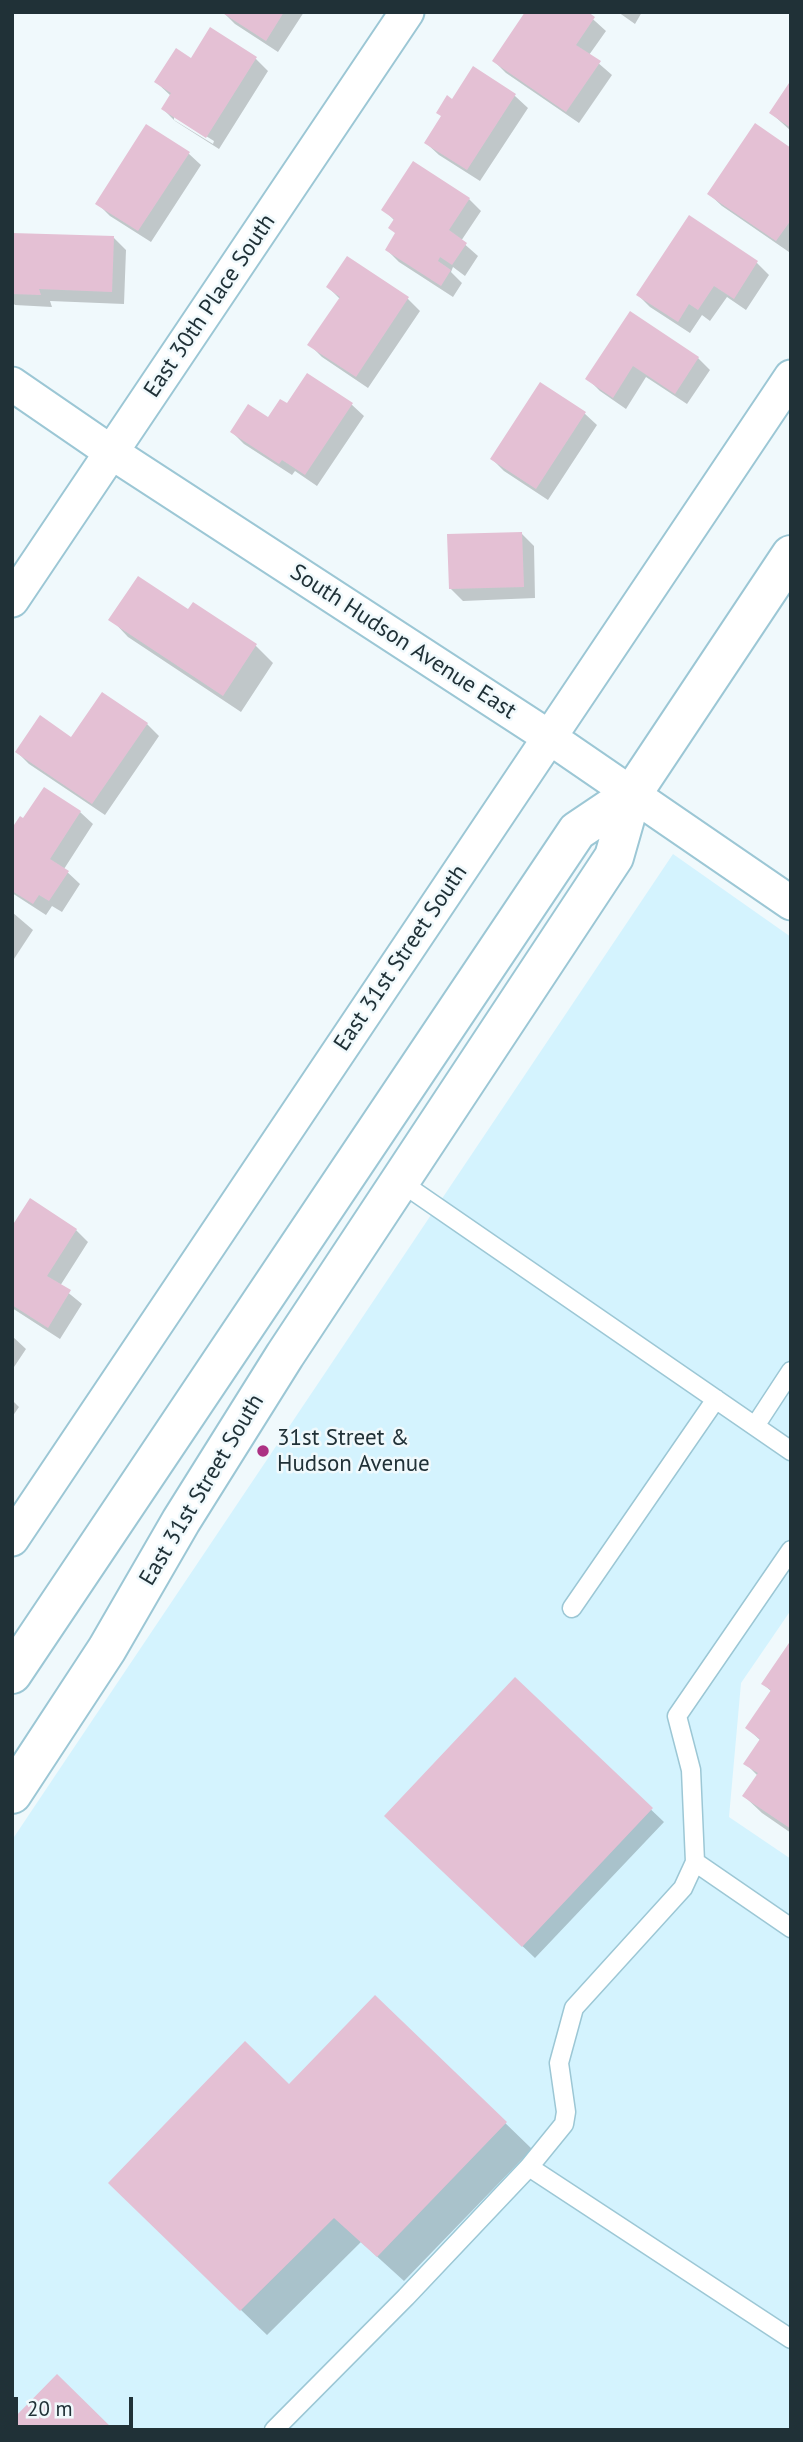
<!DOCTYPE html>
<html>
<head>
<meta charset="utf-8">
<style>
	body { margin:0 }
	#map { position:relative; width:803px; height:2442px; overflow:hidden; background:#f0f9fc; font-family:"PT Sans",sans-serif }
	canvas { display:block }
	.frame { position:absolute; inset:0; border:14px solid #203137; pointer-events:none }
	.scale { position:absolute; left:14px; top:2397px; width:119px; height:32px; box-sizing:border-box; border:4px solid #203137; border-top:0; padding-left:9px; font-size:21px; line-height:24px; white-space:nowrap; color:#203137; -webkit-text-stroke:5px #f0f9fc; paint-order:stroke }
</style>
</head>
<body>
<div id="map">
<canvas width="803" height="2442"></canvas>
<div class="frame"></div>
<div class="scale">20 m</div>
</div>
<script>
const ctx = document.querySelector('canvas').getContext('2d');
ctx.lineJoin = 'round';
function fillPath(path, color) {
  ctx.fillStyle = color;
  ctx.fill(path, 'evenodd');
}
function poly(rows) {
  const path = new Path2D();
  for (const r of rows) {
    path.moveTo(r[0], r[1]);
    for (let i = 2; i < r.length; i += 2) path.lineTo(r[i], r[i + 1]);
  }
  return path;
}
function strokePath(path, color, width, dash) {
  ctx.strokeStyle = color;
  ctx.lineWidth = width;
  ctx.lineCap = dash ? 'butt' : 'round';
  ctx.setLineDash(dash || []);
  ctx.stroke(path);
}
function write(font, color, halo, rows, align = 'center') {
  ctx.font = font + ' "PT Sans",sans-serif';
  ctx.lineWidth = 5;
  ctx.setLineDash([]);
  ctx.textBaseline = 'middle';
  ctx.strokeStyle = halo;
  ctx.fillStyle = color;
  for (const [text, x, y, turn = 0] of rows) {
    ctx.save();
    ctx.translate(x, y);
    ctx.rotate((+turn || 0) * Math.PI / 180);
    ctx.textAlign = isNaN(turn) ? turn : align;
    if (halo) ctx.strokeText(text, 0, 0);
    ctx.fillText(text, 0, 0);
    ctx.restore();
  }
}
const built = poly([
	[673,854,791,937,791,1610,741,1683,729,1817,791,1859,791,2430,12,2430,12,1840]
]);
const shadow = poly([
	[223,12,304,12,278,52,235,24],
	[585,12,606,31,589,55,612,75,579,123,506,73,494,61],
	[618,12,642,12,635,24],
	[211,30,256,59,268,71,219,149,175,121,163,109,171,96,156,82,191,60],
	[174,116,214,141,213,144,174,120],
	[473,69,515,96,528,108,480,181,439,155,426,143],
	[791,83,791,131,771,113],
	[791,150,791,250,789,252,722,206,709,194],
	[188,153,201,165,151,242,110,216,97,203],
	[469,199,481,211,461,241,478,256,465,276,453,267,451,272,462,283,453,297,399,262,387,250,397,234,395,221,383,209],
	[689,218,757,263,769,275,746,310,727,297,710,321,702,315,690,333,650,307,638,295],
	[12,234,114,238,126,250,124,304,50,301,52,307,15,305,12,302],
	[348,258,408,299,420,311,368,388,322,357,309,344,340,299,328,287],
	[631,314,698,358,710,370,687,404,646,377,626,409,600,391,588,379],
	[351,404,364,416,317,486,295,471,292,475,244,444,232,432,269,420,287,405],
	[584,413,597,425,548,500,504,471,492,459],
	[522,534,534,546,535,598,463,601,450,588],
	[111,619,256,646,273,663,241,712,128,637],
	[147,724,159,736,105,815,29,764,17,752],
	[44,789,80,812,93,824,64,869,80,884,62,912,52,906,46,915,12,893,12,832,24,821],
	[12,912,33,930,12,962],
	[12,1229,76,1230,88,1242,60,1286,82,1304,60,1339,12,1308],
	[12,1336,26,1349,12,1370],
	[12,1400,19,1407,12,1417],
	[791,1643,791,1833,762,1813,744,1796,758,1776,746,1764,761,1741,747,1728,772,1692,763,1684],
	[515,1680,664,1822,535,1958,398,1828],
	[375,1997,532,2149,404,2281,361,2242,267,2335,136,2209,289,2087]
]);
const building = poly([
	[221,12,284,12,266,41],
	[525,12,588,12,595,17,576,45,601,61,566,112,492,61],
	[210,27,257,57,206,138,161,109,171,93,154,82,176,48,191,58],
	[473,66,516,94,467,170,424,143,441,116,436,113,447,95,452,99],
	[791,80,791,128,769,113],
	[755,123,791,148,791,220,776,241,707,194],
	[146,124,190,152,138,231,95,204],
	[413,161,470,198,449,230,467,243,452,265,440,257,438,261,451,270,441,286,385,250,395,233,388,228,394,219,381,210],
	[689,215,758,261,734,299,714,286,698,310,689,304,678,322,636,295],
	[12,233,114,236,112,292,39,289,41,295,12,294],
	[347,256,409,297,356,377,307,345,340,297,326,287],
	[630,311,699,357,675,394,633,366,613,398,585,379],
	[307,373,353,403,305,475,282,460,279,464,230,432,248,404,268,417,280,399,287,403],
	[540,382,586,412,536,489,490,459],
	[522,532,524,587,449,589,447,534],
	[138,576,188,609,193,602,257,644,223,696,108,620],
	[102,692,148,723,92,804,15,752,40,715,71,737],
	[44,787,81,811,50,859,69,871,49,901,39,895,33,904,12,891,12,828,20,816,23,818],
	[30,1198,77,1229,47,1276,71,1290,48,1328,12,1305,12,1226],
	[791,1640,791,1829,742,1796,758,1773,743,1764,760,1739,745,1728,771,1690,761,1684],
	[515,1677,653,1808,522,1947,384,1816],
	[375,1995,507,2122,377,2257,334,2218,240,2311,108,2183,245,2041,289,2084],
	[57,2374,114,2430,12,2430,12,2420]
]);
const service = poly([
	[399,1181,791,1451],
	[755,1426,791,1371],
	[572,1608,716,1399],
	[695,1862,791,1928],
	[529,2167,791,2339],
	[274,2430,406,2297,529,2167,564,2124,566,2112,559,2063,574,2008,683,1888,695,1862,691,1770,677,1716,791,1550]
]);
const minor = poly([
	[12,384,111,452,549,737,791,903],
	[12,600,407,12],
	[12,1539,791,377]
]);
const secondary = poly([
	[12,1674,577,831,632,794],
	[12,1794,107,1649,181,1521,285,1355,614,857,632,794,791,555]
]);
const markers = [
	[263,1451,7,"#ac3183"]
];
const streetNames = [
	["East 30th Place South",210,306,-56],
	["South Hudson Avenue East",403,642,33],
	["East 31st Street South",401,958,-56],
	["East 31st Street South",202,1490,-59]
];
const poiNames = [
	["31st Street &",277,1438],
	["Hudson Avenue",277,1464]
];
fillPath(built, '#d4f3fe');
fillPath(shadow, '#0003');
fillPath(building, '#e4c0d4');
strokePath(service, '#9cc7d5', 21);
strokePath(minor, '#9cc7d5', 37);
strokePath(secondary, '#9cc7d5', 42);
strokePath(service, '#fff', 18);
strokePath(minor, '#fff', 33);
strokePath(secondary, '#fff', 38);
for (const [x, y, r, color] of markers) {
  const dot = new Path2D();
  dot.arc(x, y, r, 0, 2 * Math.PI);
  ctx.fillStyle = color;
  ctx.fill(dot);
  strokePath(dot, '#f0f9fc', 2.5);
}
write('23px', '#203137', '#f0f9fc', streetNames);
write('23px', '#203137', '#f0f9fc', poiNames, 'left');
</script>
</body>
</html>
